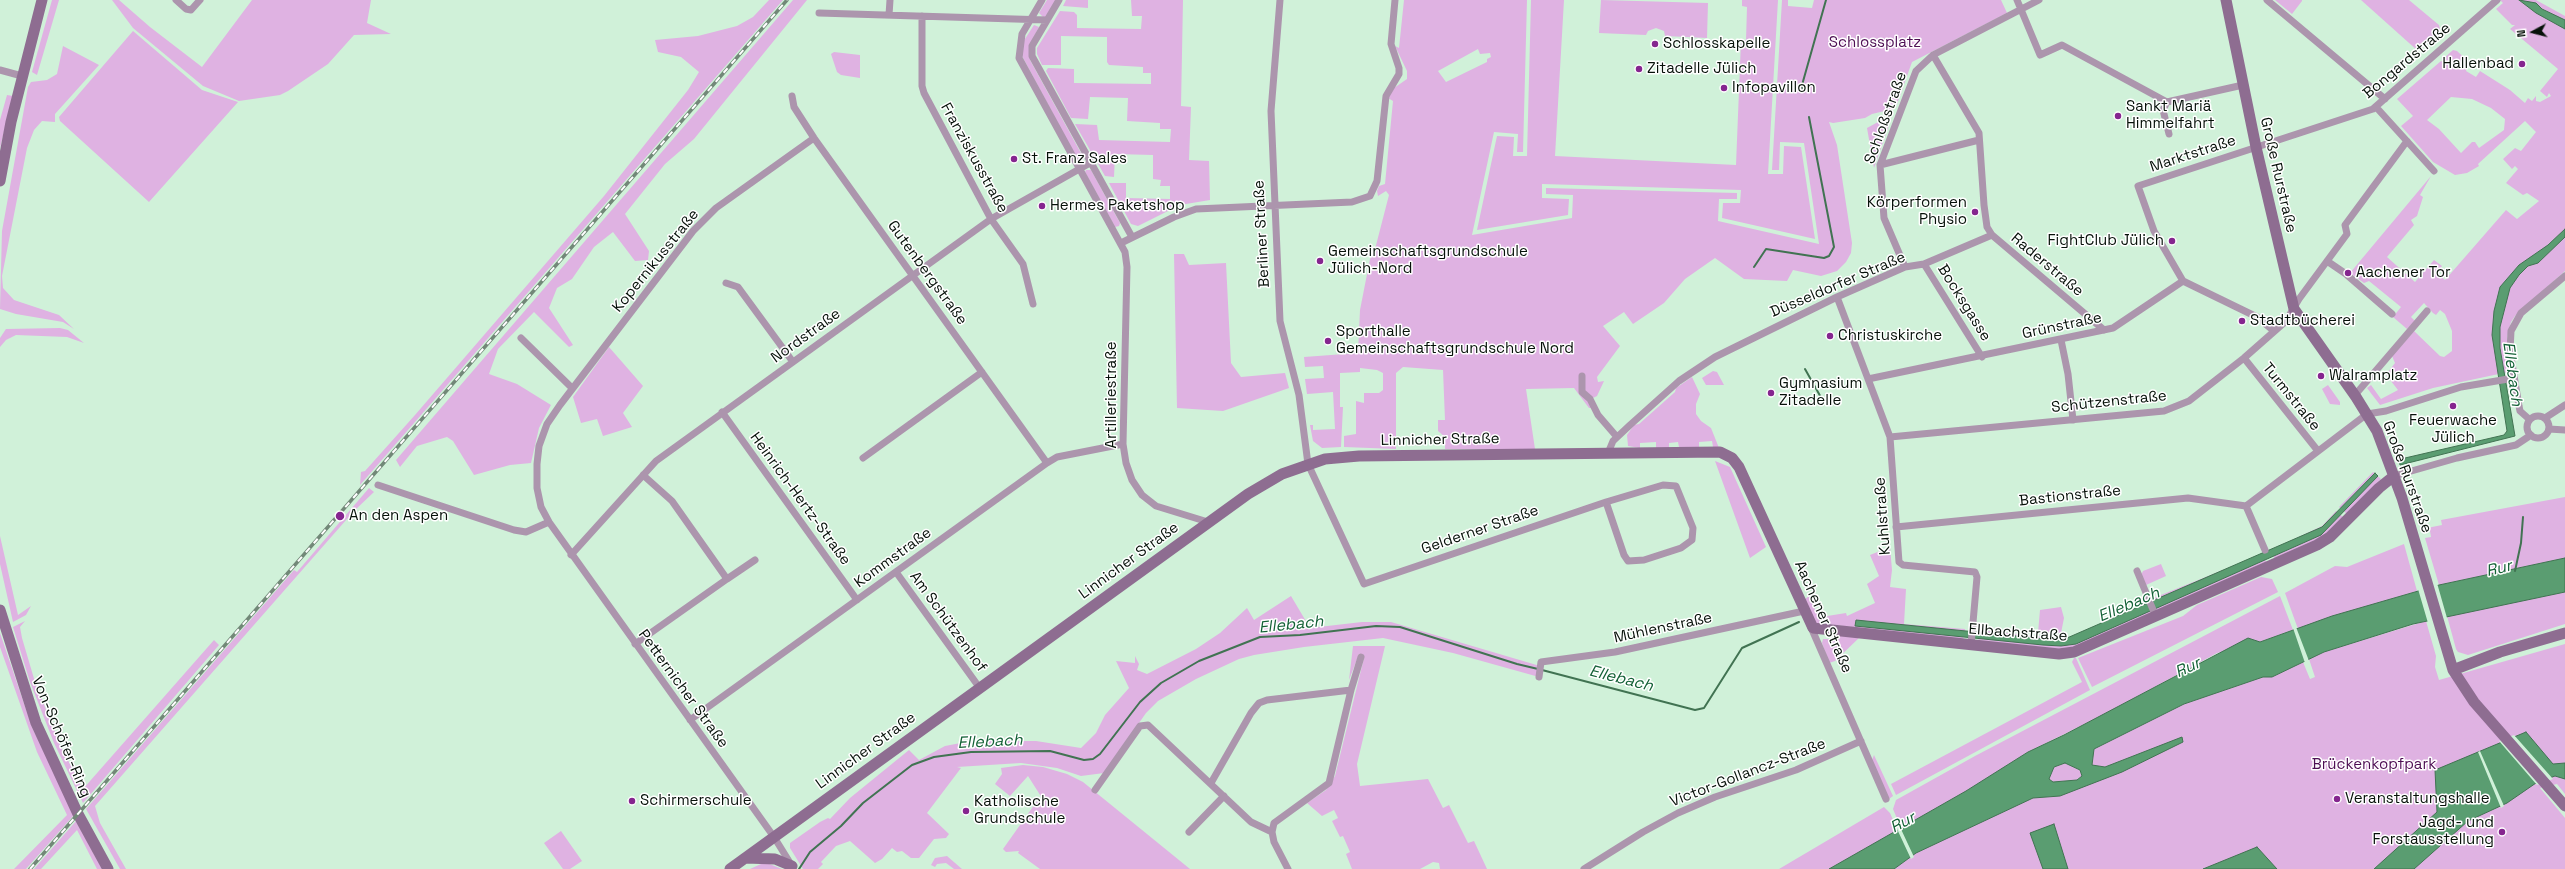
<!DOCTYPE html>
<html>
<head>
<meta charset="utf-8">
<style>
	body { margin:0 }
	#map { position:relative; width:2565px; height:869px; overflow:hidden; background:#d0f1d9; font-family:"Space Grotesk",sans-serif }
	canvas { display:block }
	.north { position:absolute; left:2513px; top:12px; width:40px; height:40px; -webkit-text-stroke:3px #fff; paint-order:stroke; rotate:263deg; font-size:11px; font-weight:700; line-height:16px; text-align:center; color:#061109 }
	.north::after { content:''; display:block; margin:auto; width:14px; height:18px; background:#061109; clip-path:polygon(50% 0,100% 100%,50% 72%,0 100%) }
</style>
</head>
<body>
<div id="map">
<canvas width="2565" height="869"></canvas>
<div class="north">N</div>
</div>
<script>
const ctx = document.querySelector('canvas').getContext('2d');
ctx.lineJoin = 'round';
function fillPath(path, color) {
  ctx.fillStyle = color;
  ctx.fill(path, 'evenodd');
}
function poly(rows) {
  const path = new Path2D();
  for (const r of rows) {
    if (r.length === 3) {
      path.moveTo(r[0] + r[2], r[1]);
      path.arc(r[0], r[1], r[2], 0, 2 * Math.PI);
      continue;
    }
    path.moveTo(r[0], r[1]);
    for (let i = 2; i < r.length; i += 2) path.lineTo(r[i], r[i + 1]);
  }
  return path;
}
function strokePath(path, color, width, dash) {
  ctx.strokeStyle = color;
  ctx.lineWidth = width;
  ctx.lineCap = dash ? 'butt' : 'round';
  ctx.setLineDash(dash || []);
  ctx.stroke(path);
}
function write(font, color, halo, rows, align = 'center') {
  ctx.font = font + ' "Space Grotesk",sans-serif';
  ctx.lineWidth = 3;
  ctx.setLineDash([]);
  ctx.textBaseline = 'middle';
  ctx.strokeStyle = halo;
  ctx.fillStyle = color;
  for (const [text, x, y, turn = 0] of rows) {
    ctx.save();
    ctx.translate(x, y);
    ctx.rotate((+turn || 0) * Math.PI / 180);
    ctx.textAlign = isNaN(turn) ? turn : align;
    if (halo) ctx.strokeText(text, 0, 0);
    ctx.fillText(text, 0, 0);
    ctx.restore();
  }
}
const green = poly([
	[52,0,59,0,37,75,32,72],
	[112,0,119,0,150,27,202,67,252,0,371,0,367,23,391,34,354,35,328,64,288,91,280,95,239,101,203,86,133,28],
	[769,0,783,0,360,485,361,472,365,471,415,415,604,196,688,90,699,72,681,57,658,52,655,40,698,36,737,26,753,17],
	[793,0,807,0,694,139,665,164,625,214,649,251,648,260,635,261,613,232,594,247,572,279,557,288,549,308,573,345,569,347,534,312,498,349,489,374,517,384,551,405,539,428,531,463,510,465,474,475,453,441,447,437,417,446,400,467,396,460],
	[1047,0,1056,0,1046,17,1043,17,1039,13],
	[1066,0,1088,0,1088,8,1063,6],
	[1131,0,1183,0,1181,106,1191,107,1189,160,1209,161,1210,200,1180,205,1138,226,1131,224,1109,183,1126,183,1126,198,1170,199,1170,186,1160,186,1161,180,1153,179,1153,155,1115,154,1114,177,1105,176,1075,124,1097,125,1099,140,1170,142,1171,129,1160,129,1160,123,1127,121,1128,98,1090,97,1088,119,1071,118,1046,71,1048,68,1074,69,1074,83,1151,84,1151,73,1143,73,1143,67,1109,65,1107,62,1107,37,1061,36,1061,65,1042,65,1037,54,1037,48,1060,11,1074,12,1077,15,1077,28,1141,29,1142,16,1132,16],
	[1404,0,1527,0,1523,152,1517,152,1518,134,1494,132,1472,235,1572,218,1573,195,1546,194,1546,188,1737,193,1737,199,1719,199,1718,221,1819,244,1804,143,1780,142,1779,170,1772,170,1782,0,1788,0,1788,6,1812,8,1814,0,2001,0,2007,13,1912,62,1897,104,1893,109,1872,114,1865,118,1833,123,1829,122,1837,145,1852,243,1851,253,1846,262,1837,271,1821,276,1793,270,1787,281,1744,279,1715,258,1685,279,1664,303,1633,324,1624,312,1603,326,1620,346,1597,377,1598,382,1604,381,1597,396,1593,398,1593,408,1589,408,1574,388,1526,389,1535,449,1445,449,1445,437,1438,431,1438,420,1445,420,1443,370,1403,367,1396,373,1396,449,1344,447,1344,436,1356,434,1356,401,1364,403,1364,393,1379,393,1383,390,1383,373,1377,370,1360,368,1360,372,1340,373,1340,407,1343,407,1341,447,1322,448,1313,441,1310,425,1313,425,1313,430,1335,429,1333,392,1307,394,1305,379,1324,378,1323,366,1305,367,1304,357,1358,353,1360,310,1370,259,1374,253,1389,195,1386,191,1378,196,1377,191,1379,186,1385,184,1393,101,1388,98,1394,88,1407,79,1407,71,1395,46,1399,48],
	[1478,49,1480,54,1490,53,1491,57,1487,59,1487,62,1446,82,1438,71],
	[1531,0,1564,0,1555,156,1736,165,1741,40,1746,40,1747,7,1742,6,1742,0,1778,0,1768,174,1783,174,1784,146,1801,147,1815,239,1722,218,1723,203,1740,203,1741,190,1542,184,1542,198,1569,199,1568,215,1477,230,1497,136,1514,137,1513,156,1527,156],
	[1601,0,1708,3,1707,38,1665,36,1664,31,1656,28,1648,31,1646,35,1599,33],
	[2275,0,2302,0,2302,1,2292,14],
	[2361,0,2409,0,2439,25,2440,29,2418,51],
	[2500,0,2536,0,2565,16,2565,271,2515,316,2511,322,2507,337,2508,372,2433,388,2380,405,2367,388,2371,385,2381,399,2398,390,2383,371,2388,372,2395,363,2392,356,2414,331,2440,356,2444,357,2452,351,2452,331,2445,314,2440,310,2436,315,2433,313,2424,303,2411,317,2415,321,2407,329,2393,317,2401,307,2369,281,2364,283,2350,273,2431,176,2420,195,2423,197,2417,216,2411,220,2414,225,2387,257,2415,282,2434,260,2442,266,2437,273,2445,280,2506,210,2517,219,2539,201,2527,193,2523,195,2506,183,2518,169,2515,166,2512,169,2503,159,2515,148,2521,151,2536,132,2525,121,2478,164,2479,166,2467,173,2455,175,2433,162,2401,126,2413,116,2397,99,2441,61,2444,62,2442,60,2453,50,2457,51,2469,62,2466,71,2476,77,2480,71,2510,90,2525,103,2528,98,2532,101,2536,96,2536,101,2540,102,2551,96,2549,93,2547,97,2540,91,2558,69,2510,29,2515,25,2512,25,2496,9,2503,3],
	[2451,97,2472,99,2491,108,2505,119,2504,130,2479,148,2475,142,2472,142,2461,153,2439,129,2427,120],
	[1034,25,1039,27,1030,45,1030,60,1082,155,1079,159,1077,159,1021,54,1023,42],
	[133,31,202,90,238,102,149,202,60,121,59,117],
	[63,46,99,65,55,114,55,122,42,121,34,130,27,148,2,276,3,288,14,300,59,315,74,329,63,322,16,314,0,309,2,231,28,87,31,82,47,80,57,74],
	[834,52,860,55,860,78,841,75,837,72,831,54],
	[7,95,13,96,0,148,0,120],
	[1886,121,1889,125,1874,168,1867,128,1878,122],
	[1086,170,1091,170,1120,223,1119,226,1115,227,1085,172],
	[1174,254,1184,254,1189,265,1226,263,1231,363,1241,377,1285,373,1289,388,1223,411,1177,408],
	[60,328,68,330,84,343,67,337,16,335,6,340,0,347,0,338,6,329],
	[609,347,643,386,623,413,632,427,603,436,597,419,581,423,573,397],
	[1713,371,1717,372,1724,385,1706,385,1702,378],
	[1692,377,1700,394,1696,404,1696,414,1701,421,1711,428,1719,448,1713,447,1712,441,1699,442,1699,447,1679,447,1678,442,1669,443,1669,448,1656,448,1656,442,1640,443,1640,448,1628,446,1627,435,1634,425,1639,424,1675,392,1676,388],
	[2328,385,2340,402,2340,405,2330,404,2322,389],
	[1715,461,1730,467,1766,547,1750,558],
	[2373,472,2381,479,2347,514,2339,507],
	[369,488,374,492,354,511,95,806,100,823,126,869,120,869,86,809,294,570,297,572],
	[2565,497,2565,558,2439,585,2425,538,2431,537,2430,531,2423,532,2422,529,2442,525,2441,520],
	[2336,511,2344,518,2325,536,2275,560,2271,550,2322,526],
	[0,536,18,615,31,606,26,615,13,622,0,564],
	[2404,544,2417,591,2298,629,2285,593,2335,566,2347,567],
	[1890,547,1892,570,1890,587,1906,589,1904,624,1965,629,1963,640,1826,624,1821,617,1846,613,1847,616,1875,603,1867,584,1879,576,1870,555],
	[2263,554,2267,564,2157,612,2151,599],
	[2161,564,2166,576,2146,585,2141,575,2143,571],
	[2261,577,2272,579,2278,592,2092,687,2078,658,2183,616,2197,605],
	[2565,592,2565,624,2468,655,2458,652,2456,649,2447,616],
	[1291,596,1310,628,1362,622,1391,622,1540,666,1539,677,1453,653,1383,638,1304,647,1254,655,1239,659,1196,679,1158,701,1146,713,1104,773,1081,776,1057,768,1021,763,957,767,961,768,927,813,949,834,946,838,934,839,919,858,911,858,902,851,897,852,892,848,882,859,875,863,850,841,836,846,821,862,823,864,818,869,803,869,790,848,790,843,820,822,828,818,830,819,850,798,909,750,919,760,945,746,971,741,1036,741,1081,748,1096,733,1105,715,1129,688,1116,661,1135,663,1135,656,1139,664,1137,670,1147,674,1196,649,1220,633,1247,608,1254,620],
	[1809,596,1823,627,1817,625,1804,600],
	[2280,596,2293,630,2260,642,2217,653,2107,713,2028,752,1981,783,1901,828,1893,809,1896,800,1975,756],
	[2147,603,2152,615,2068,650,1980,642,1978,639,1980,630,2056,638,2071,637],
	[2061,607,2064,618,2061,633,2038,633,2040,610],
	[25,621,20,627,22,638,35,682,61,747,83,789,214,640,219,645,83,803,54,743,30,682,13,627],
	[2426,621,2436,656,2435,667,2439,680,2565,644,2565,794,2557,784,2540,788,2565,818,2565,869,1894,869,1916,853,2033,797,2060,796,2182,740,2182,738,2105,767,2091,765,2094,749,2184,704,2263,677,2272,677,2303,662,2310,679,2315,677,2309,659,2324,652],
	[0,633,32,727,74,815,26,869,14,869,67,815,37,752,0,647],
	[1834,635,1860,637,1835,661,1829,663,1822,643,1823,639,1832,639],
	[1353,646,1385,646,1357,764,1360,786,1428,779,1443,808,1449,805,1468,843,1474,841,1487,869,1440,869,1439,863,1433,862,1420,869,1352,869,1346,854,1350,852,1343,836,1340,837,1332,821,1338,818,1334,810,1322,816,1307,803,1326,790,1335,776,1364,658,1359,654,1349,680],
	[2074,658,2076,658,2090,690,1896,795,1891,784,2082,682,2072,662],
	[1874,755,1893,796,1889,799,1872,760],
	[2065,763,2080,770,2082,776,2077,780,2053,782,2049,779,2054,767],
	[1023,765,1043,767,1067,774,1083,782,1190,869,1040,869,1018,853,1019,851,1006,852,1003,849,1037,801,1039,803,1042,798,1028,776,1010,796,995,784,1002,774,1001,768],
	[1884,807,1890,813,1898,831,1829,869,1779,869],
	[76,821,102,869,97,869,77,830,41,869,34,869],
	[561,831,582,861,570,869,563,869,544,843],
	[947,856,962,869,954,869,946,863,937,864,935,867,931,865,935,858],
	[767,863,782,869,750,869,761,864]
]);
const water = poly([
	[2519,0,2536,3,2542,9,2565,20,2565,29,2536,13,2519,0],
	[2565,229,2565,237,2538,263,2528,266,2519,275,2510,288,2500,327,2500,348,2515,436,2400,465,2399,461,2405,458,2504,435,2507,431,2492,335,2494,311,2500,287,2519,265,2548,245,2565,229],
	[2375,473,2378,476,2321,535,2076,644,2061,646,2043,645,1855,626,1856,620,2056,640,2067,638,2322,527,2375,473],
	[2565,558,2565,592,2413,624,2324,652,2272,677,2263,677,2184,704,2094,749,2092,765,2105,767,2182,737,2183,742,2122,772,2060,796,2033,798,1916,853,1894,869,1829,869,1966,791,2028,752,2064,735,2248,638,2260,642,2332,616,2439,585,2565,558],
	[2065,763,2080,770,2082,776,2077,780,2053,782,2049,779,2054,767,2065,763],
	[2526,732,2553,764,2565,763,2565,779,2555,776,2536,783,2507,803,2468,821,2414,869,2374,869,2437,812,2435,770,2526,732],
	[2054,824,2068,869,2043,869,2030,833,2054,824],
	[2257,847,2277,869,2203,869,2257,847]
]);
const pier = poly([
	[2437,583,2447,618,2428,623,2418,589],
	[2296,627,2309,661,2305,663,2293,628],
	[2514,735,2553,779,2537,785,2499,741],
	[2480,751,2504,806,2501,808,2478,752],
	[1900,827,1914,857,1911,859,1897,829]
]);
const stream = poly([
	[1803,91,1802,85,1826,0],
	[1754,267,1766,249,1824,258,1829,256,1834,247,1809,117],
	[1805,369,1823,401],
	[2515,571,2521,543,2523,517],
	[1542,670,1695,710,1704,708,1742,648,1799,622],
	[799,869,810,852,841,826,863,803,912,765,934,757,971,752,1050,751,1084,760,1093,759,1100,754,1140,702,1161,683,1199,661,1260,637,1300,635,1376,626,1400,627,1517,664,1538,669]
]);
const minor = poly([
	[176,0,186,9,191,10,200,0],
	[1042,0,1022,34,1019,58,1125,252,1127,267,1123,444,1126,463,1132,480,1142,495,1156,506,1208,522],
	[1059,0,1032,46,1032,56,1132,237],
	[1280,0,1271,111,1280,321,1299,395,1308,464,1364,584,1606,502,1624,555,1628,561,1644,560,1681,548,1692,540,1693,528,1676,486,1663,485,1606,502],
	[2017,0,2040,55,2062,45,2167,102,2243,85],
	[2267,0,2385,99],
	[819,13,1047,20],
	[889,15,890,0],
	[922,16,922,86,924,93,991,219,1023,264,1033,304],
	[1933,55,1979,133,1984,205,1987,227,1992,235,2104,330],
	[0,70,22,76],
	[792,96,794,107,814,138,1047,463],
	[2167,102,2163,110,2169,134],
	[2376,107,2434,171],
	[1880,165,1979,140],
	[1121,243,1174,217,1196,209,1352,202,1370,196,1377,181,1386,96,1399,74,1399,68,1391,44,1395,0],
	[2327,261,2346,274],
	[1924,264,1982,357],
	[1905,267,1884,218,1880,165,1916,71,1933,55,2039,0],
	[2347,275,2392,314],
	[726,283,738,287,793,362],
	[1837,297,1890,437,1899,562,1903,565,1975,572,1977,577,1971,645],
	[2257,317,2183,281,2154,231,2138,186,2373,109,2497,0],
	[2263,322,2274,331],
	[521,338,572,388],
	[2061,340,2068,374,2073,420],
	[2244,358,2318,451],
	[1582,376,1582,392,1590,399,1598,415,1617,437],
	[1868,379,2113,328,2183,281],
	[2355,395,2427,311],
	[722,412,857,600],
	[2538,427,11],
	[2545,418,2565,405],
	[2529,419,2520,411,2519,406,2510,351,2511,331,2521,313,2565,276],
	[2549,429,2565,430],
	[1890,437,2164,411,2189,401,2244,358,2286,321,2299,299,2347,234,2345,225,2407,141],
	[1608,453,1613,441,1630,425,1679,381,1715,357,1837,297,1905,267,1924,264,1992,235],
	[863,458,982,372],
	[2394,476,2457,458,2516,445,2531,435],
	[378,485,514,530,526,532,549,522],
	[2246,506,2367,414,2386,411,2461,387,2514,378],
	[2246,506,2265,550],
	[1896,527,2188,498,2246,506],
	[571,555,656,461,991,219,1090,163],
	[2137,571,2156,617],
	[896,572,979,687],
	[727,579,755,560],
	[1810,625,1886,799],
	[635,644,727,579,672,501,643,475],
	[1539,677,1541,662,1615,652,1804,611],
	[690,720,1047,463,1057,457,1123,444],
	[1211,783,1251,713,1259,703,1267,700,1351,690],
	[1095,790,1140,726,1148,725,1251,822,1272,832],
	[1189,832,1224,796],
	[792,866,774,837,549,522,541,507,537,488,537,464,539,446,547,424,560,405,693,231,716,208,814,138],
	[1288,869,1274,842,1272,832,1274,823,1329,783,1351,690,1361,657],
	[1584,869,1643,832,1678,813,1715,797,1796,770,1861,741]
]);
const secondary = poly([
	[2226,0,2256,147,2294,309,2356,397,2377,431,2402,498,2453,670,2474,702,2565,806],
	[0,181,11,122,42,0],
	[0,610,36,723,78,814,108,869],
	[2453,670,2500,652,2565,633],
	[746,858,775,859,792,866],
	[730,869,1248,494,1282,474,1325,459,1359,456,1720,452,1732,458,1739,467,1813,628,2059,654,2074,652,2317,545,2330,537,2379,488,2394,476]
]);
const rail = poly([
	[30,869,787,0]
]);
const markers = [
	[1655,44,4,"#85258f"],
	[2522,64,4,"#85258f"],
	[1639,69,4,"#85258f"],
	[1724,88,4,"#85258f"],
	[2118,116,4,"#85258f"],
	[1014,159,4,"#85258f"],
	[1042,206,4,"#85258f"],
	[1975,212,4,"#85258f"],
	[2172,241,4,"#85258f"],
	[1320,261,4,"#85258f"],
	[2348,273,4,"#85258f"],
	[2242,321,4,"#85258f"],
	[1830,336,4,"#85258f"],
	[1328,341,4,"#85258f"],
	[2321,376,4,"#85258f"],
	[1771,393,4,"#85258f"],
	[2453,406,4,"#85258f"],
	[340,516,5,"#85258f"],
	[2337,799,4,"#85258f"],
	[632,801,4,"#85258f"],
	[966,811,4,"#85258f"],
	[2502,832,4,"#85258f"]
];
const parkNames = [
	["Schlossplatz",1875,43],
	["Brückenkopfpark",2374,765]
];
const poiNames = [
	["Schlosskapelle",1663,44],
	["Hallenbad",2514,64,"right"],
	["Zitadelle Jülich",1647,69],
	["Infopavillon",1732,88],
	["Sankt Mariä",2126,107],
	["Himmelfahrt",2126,124],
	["St. Franz Sales",1022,159],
	["Körperformen",1967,203,"right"],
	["Physio",1967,220,"right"],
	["Hermes Paketshop",1050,206],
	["FightClub Jülich",2164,241,"right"],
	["Gemeinschaftsgrundschule",1328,252],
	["Jülich-Nord",1328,269],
	["Aachener Tor",2356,273],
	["Stadtbücherei",2250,321],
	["Sporthalle",1336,332],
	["Gemeinschaftsgrundschule Nord",1336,349],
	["Christuskirche",1838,336],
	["Walramplatz",2329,376],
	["Gymnasium",1779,384],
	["Zitadelle",1779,401],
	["Feuerwache",2453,421,"center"],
	["Jülich",2453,438,"center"],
	["An den Aspen",349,516],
	["Veranstaltungshalle",2345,799],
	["Schirmerschule",640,801],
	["Katholische",974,802],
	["Grundschule",974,819],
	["Jagd- und",2494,823,"right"],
	["Forstausstellung",2494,840,"right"]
];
const streetNames = [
	["Bongardstraße",2407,61,-40],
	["Schloßstraße",1886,118,-70],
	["Marktstraße",2193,154,-18],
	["Franziskusstraße",974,158,61],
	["Große Rurstraße",2278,175,77],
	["Berliner Straße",1262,234,-93],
	["Kopernikusstraße",656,261,-51],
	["Raderstraße",2047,265,40],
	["Gutenbergstraße",927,273,54],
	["Düsseldorfer Straße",1838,285,-23],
	["Bocksgasse",1964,303,58],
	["Grünstraße",2062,326,-12],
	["Nordstraße",806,336,-36],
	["Artilleriestraße",1112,395,-90],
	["Turmstraße",2291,397,51],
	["Schützenstraße",2109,402,-6],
	["Linnicher Straße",1440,440,-1],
	["Große Rurstraße",2407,477,70],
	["Bastionstraße",2070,496,-6],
	["Heinrich-Hertz-Straße",800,499,54],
	["Kuhlstraße",1883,516,-94],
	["Gelderner Straße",1480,530,-19],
	["Kommstraße",893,558,-36],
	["Linnicher Straße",1129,561,-36],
	["Aachener Straße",1823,617,66],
	["Am Schützenhof",948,622,54],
	["Mühlenstraße",1663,628,-12],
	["Ellbachstraße",2018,633,4],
	["Petternicher Straße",683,689,54],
	["Von-Schöfer-Ring",61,737,67],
	["Linnicher Straße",866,751,-36],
	["Victor-Gollancz-Straße",1748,773,-21]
];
const waterNames = [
	["Ellebach",2512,374,82],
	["Rur",2499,569,-14],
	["Ellebach",2129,605,-23],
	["Ellebach",1291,625,-6],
	["Rur",2188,668,-25],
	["Ellebach",1621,679,14],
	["Ellebach",990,742,-3],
	["Rur",1903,823,-29]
];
fillPath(green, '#dfb2e2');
fillPath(water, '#5a9d71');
strokePath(water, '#417352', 1);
fillPath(pier, '#d0f1d9');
strokePath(stream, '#417352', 2);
strokePath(minor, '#ac95ad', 7);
strokePath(secondary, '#8e6d91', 11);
strokePath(rail, '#728878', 3.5);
strokePath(rail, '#fff', 2, [6]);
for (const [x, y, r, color] of markers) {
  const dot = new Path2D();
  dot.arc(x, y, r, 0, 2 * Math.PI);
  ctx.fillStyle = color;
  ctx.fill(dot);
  strokePath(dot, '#fff', 1.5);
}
write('15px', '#4d0e53', '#fff', parkNames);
write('15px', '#061109', '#fff', poiNames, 'left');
write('15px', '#061109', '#fff', streetNames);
write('italic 16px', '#136136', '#fff', waterNames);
</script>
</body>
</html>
